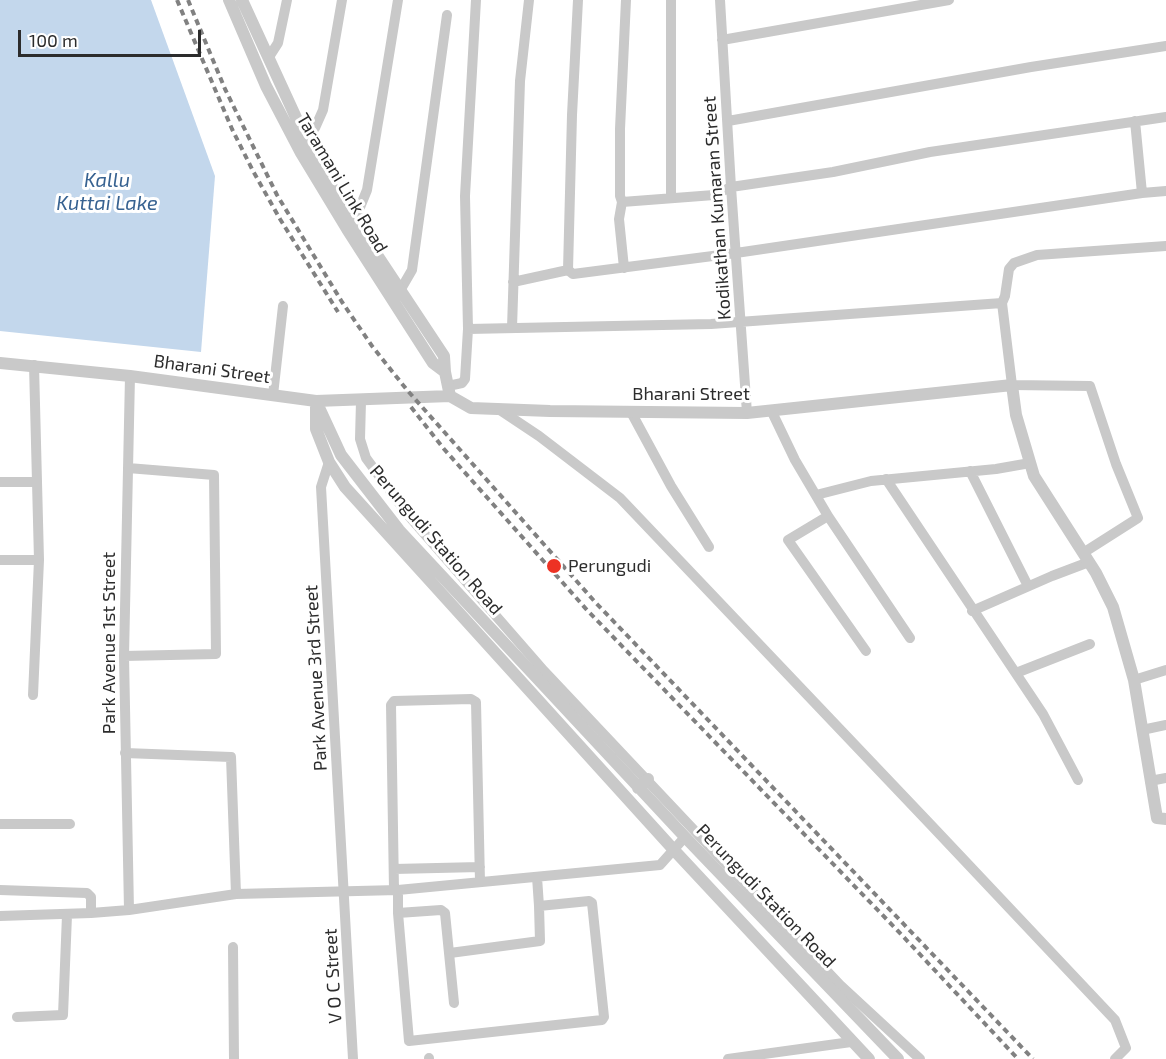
<!DOCTYPE html>
<html>
<head>
<meta charset="utf-8">
<style>
	body { margin:0 }
	#map { position:relative; width:1166px; height:1059px; overflow:hidden; background:#fff; font-family:"Exo 2",sans-serif }
	canvas { display:block }
	.scale { position:absolute; left:18px; top:30px; width:183px; height:27px; box-sizing:border-box; border:3px solid #2c2c2c; border-top:0; padding-left:8px; font-size:18px; line-height:21px; white-space:nowrap; color:#2c2c2c; -webkit-text-stroke:4px #fff; paint-order:stroke }
</style>
</head>
<body>
<div id="map">
<canvas width="1166" height="1059"></canvas>
<div class="scale">100 m</div>
</div>
<script>
const ctx = document.querySelector('canvas').getContext('2d');
ctx.lineJoin = 'round';
function fillPath(path, color) {
  ctx.fillStyle = color;
  ctx.fill(path, 'evenodd');
}
function poly(rows) {
  const path = new Path2D();
  for (const r of rows) {
    path.moveTo(r[0], r[1]);
    for (let i = 2; i < r.length; i += 2) path.lineTo(r[i], r[i + 1]);
  }
  return path;
}
function strokePath(path, color, width, dash) {
  ctx.strokeStyle = color;
  ctx.lineWidth = width;
  ctx.lineCap = dash ? 'butt' : 'round';
  ctx.setLineDash(dash || []);
  ctx.stroke(path);
}
function write(font, color, halo, rows, align = 'center') {
  ctx.font = font + ' "Exo 2",sans-serif';
  ctx.lineWidth = 6;
  ctx.setLineDash([]);
  ctx.textBaseline = 'middle';
  ctx.strokeStyle = halo;
  ctx.fillStyle = color;
  for (const [text, x, y, turn = 0] of rows) {
    ctx.save();
    ctx.translate(x, y);
    ctx.rotate((+turn || 0) * Math.PI / 180);
    ctx.textAlign = isNaN(turn) ? turn : align;
    if (halo) ctx.strokeText(text, 0, 0);
    ctx.fillText(text, 0, 0);
    ctx.restore();
  }
}
const water = poly([
	[0,0,151,0,215,176,201,352,0,331]
]);
const minor = poly([
	[578,0,572,115,568,270,573,274,736,253,1142,193,1166,191],
	[626,0,620,129,620,196,622,202,714,195,731,187,833,172,930,152,1166,117],
	[671,0,671,197],
	[720,0,731,187,747,413],
	[722,40,949,0],
	[269,57,278,43,287,0],
	[728,121,1031,67,1166,46],
	[1135,121,1142,193],
	[304,135,315,128,323,110,342,0],
	[622,202,619,219,624,268],
	[354,222,367,190,398,0],
	[513,282,568,270],
	[401,289,412,270,447,15],
	[1002,303,1012,385,1090,386,1116,464,1138,518,1083,553],
	[512,328,520,81,529,0],
	[468,329,711,324,1002,303,1005,296,1009,269,1014,263,1037,255,1166,246],
	[448,386,462,383,465,379,468,329,465,196,476,0],
	[273,395,283,306],
	[361,401,360,439,366,458,408,515,544,671,840,985,920,1059],
	[500,410,539,436,620,498,931,825,1115,1020,1126,1048,1115,1059],
	[771,410,795,460,828,516,910,638],
	[631,412,671,486,709,547],
	[329,462,321,487,353,1059],
	[970,471,1028,586],
	[886,479,1043,714,1078,780],
	[0,482,37,482],
	[816,495,871,481,996,469,1030,463],
	[828,516,788,540,866,651],
	[0,560,39,560],
	[972,611,1052,576,1089,562],
	[124,656,216,654,214,475,128,468],
	[1016,673,1090,644],
	[1134,680,1166,670],
	[33,695,39,560,34,365],
	[1142,730,1166,725],
	[125,753,231,757,236,894],
	[1150,781,1166,778],
	[0,824,70,824],
	[394,869,480,867],
	[0,890,87,893,91,897,91,913],
	[394,890,391,705,394,701,471,699,476,702,480,882],
	[398,890,398,913,409,1041,602,1020,604,1017,592,903,589,901,539,906,537,877],
	[129,910,124,656,130,376],
	[398,913,441,910,445,913,454,1003],
	[0,916,91,913,129,910,236,894,398,890,660,865,685,837],
	[233,947,234,1059],
	[450,953,540,941,539,906],
	[17,1017,63,1015,67,915],
	[429,1058,429,1059],
	[728,1059,851,1042]
]);
const tertiary = poly([
	[229,0,266,86,301,153,347,229,433,363,445,372],
	[242,0,304,135,328,181,444,356,445,372,450,396],
	[0,363,130,376,316,401,450,396,471,408,550,411,747,413,1012,385,1016,415,1034,476,1096,573,1113,607,1134,680,1157,818,1166,819],
	[316,401,341,455,399,530,685,837,898,1059],
	[316,407,316,429,329,462,345,487,673,849,869,1059],
	[638,788,648,779]
]);
const rail = poly([
	[177,0,232,129,253,171,280,219,338,312],
	[188,0,225,89,277,195,342,302,372,346,407,390,596,603,1033,1059],
	[411,407,444,449,587,610,898,931,1018,1059]
]);
const markers = [
	[554,566,8,"#ed3224"]
];
const streetNames = [
	["Taramani Link Road",342,183,59],
	["Kodikathan Kumaran Street",717,208,-94],
	["Bharani Street",212,369,8],
	["Bharani Street",691,394],
	["Perungudi Station Road",436,540,49],
	["Park Avenue 1st Street",109,643,-90],
	["Park Avenue 3rd Street",316,678,-93],
	["Perungudi Station Road",766,896,46],
	["V O C Street",333,976,-93]
];
const poiNames = [
	["Perungudi",568,566]
];
const waterNames = [
	["Kallu",107,180],
	["Kuttai Lake",107,203]
];
fillPath(water, '#c3d7ec');
strokePath(minor, '#c9c9c9', 10);
strokePath(tertiary, '#c9c9c9', 12);
strokePath(rail, '#818181', 4, [6, 4.5]);
for (const [x, y, r, color] of markers) {
  const dot = new Path2D();
  dot.arc(x, y, r, 0, 2 * Math.PI);
  ctx.fillStyle = color;
  ctx.fill(dot);
  strokePath(dot, '#fff', 2);
}
write('18px', '#2c2c2c', '#fff', streetNames);
write('18px', '#2c2c2c', '#fff', poiNames, 'left');
write('italic 20px', '#376291', '#fff', waterNames);
</script>
</body>
</html>
